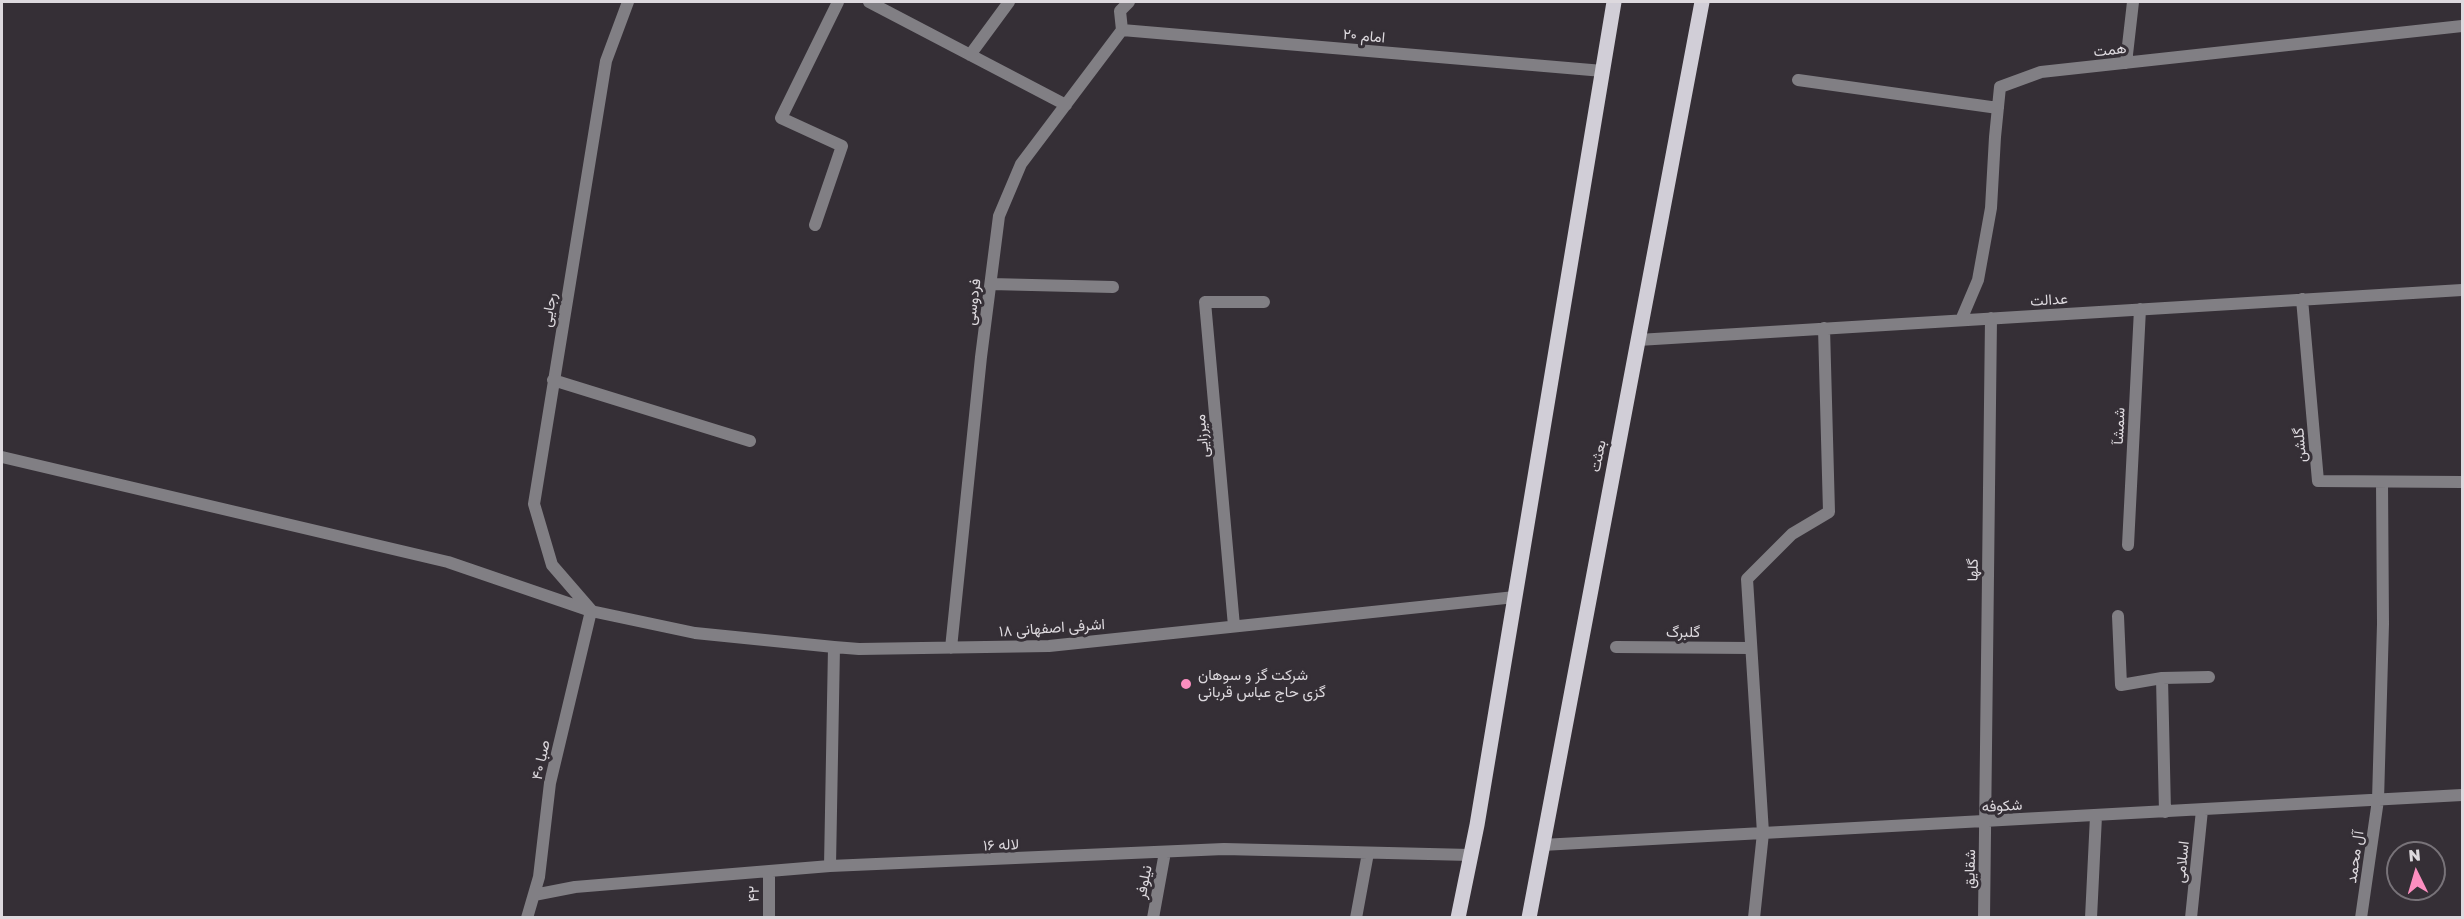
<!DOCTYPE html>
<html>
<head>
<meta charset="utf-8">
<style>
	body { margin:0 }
	#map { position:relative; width:2464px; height:919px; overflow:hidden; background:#352f36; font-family:"Golos Text",sans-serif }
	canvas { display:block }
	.frame { position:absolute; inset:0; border:3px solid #ddd9de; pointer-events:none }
	.north { position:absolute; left:2386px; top:841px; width:60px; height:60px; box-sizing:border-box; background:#352f36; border:2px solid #787379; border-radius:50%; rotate:355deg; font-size:16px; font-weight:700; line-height:24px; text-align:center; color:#ddd9de }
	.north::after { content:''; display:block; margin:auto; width:21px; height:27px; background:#fd8ec0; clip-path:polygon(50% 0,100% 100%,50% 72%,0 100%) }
</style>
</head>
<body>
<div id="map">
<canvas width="2464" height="919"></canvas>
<div class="frame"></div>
<div class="north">N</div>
</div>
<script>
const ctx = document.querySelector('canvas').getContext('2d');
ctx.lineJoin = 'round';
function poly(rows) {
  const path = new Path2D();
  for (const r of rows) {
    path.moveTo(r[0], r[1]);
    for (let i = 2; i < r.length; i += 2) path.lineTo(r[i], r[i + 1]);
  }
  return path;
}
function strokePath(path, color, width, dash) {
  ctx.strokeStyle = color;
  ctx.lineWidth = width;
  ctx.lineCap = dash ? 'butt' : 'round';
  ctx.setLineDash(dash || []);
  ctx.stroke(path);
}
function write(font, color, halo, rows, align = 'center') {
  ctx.font = font + ' "Golos Text",Vazirmatn,sans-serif';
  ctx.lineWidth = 6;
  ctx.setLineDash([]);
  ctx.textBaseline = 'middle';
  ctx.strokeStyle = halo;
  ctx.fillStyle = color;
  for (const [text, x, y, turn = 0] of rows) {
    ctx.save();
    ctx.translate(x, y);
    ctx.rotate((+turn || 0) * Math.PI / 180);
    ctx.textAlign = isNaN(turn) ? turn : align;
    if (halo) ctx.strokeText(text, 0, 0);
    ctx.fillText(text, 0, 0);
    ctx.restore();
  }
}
const street = poly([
	[869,2,1066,105],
	[1122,30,1603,71],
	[970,55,1009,2],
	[2126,63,2133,2],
	[1798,80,1998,108],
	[815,225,842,146,781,118,838,2],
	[991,284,1113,287],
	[2302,299,2318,481,2462,482],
	[1961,320,1978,280,1991,208,1995,137,2000,87,2041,72,2462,26],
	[1638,340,2462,290],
	[553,380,750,441],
	[2,457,448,562,591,611,695,633,834,647,859,649,1049,646,1515,597],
	[2128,545,2140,309],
	[591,610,552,565,534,504,606,61,628,2],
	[2118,616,2121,685,2162,678,2209,677],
	[1234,626,1205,302,1264,302],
	[1616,647,1750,648],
	[951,648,981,357,999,216,1021,164,1122,30,1120,11,1129,2],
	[2162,678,2165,812],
	[1542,845,2462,795],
	[830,866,834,647],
	[534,895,575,887,830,866,1224,849,1470,855],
	[527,918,539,877,550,783,591,611],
	[769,918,769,872],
	[1153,918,1165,852],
	[1356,918,1368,853],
	[1754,918,1763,833,1747,579,1792,534,1829,512,1824,328],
	[1984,918,1991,318],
	[2091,918,2096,816],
	[2191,918,2202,810],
	[2361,918,2378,800,2383,624,2382,482]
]);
const primary = poly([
	[1458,918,1477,825,1614,2],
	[1529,918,1702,2]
]);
const markers = [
	[1186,684,6,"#fd8ec0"]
];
const streetNames = [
	["امام ۲۰",1364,36,5],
	["همت",2110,50,-6],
	["عدالت",2049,300,-4],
	["فردوسی",973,302,-83],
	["رجایی",549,310,-81],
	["شمشآ",2119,426,-87],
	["میرزایی",1202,436,-95],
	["گلشن",2300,445,-95],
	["بعثت",1598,456,-79],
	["گلها",1973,570,-89],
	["اشرفی اصفهانی ۱۸",1052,628,-4],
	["گلبرگ",1683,632],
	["صبا ۴۰",541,760,-78],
	["شکوفه",2002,806,-3],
	["لاله ۱۶",1001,845,-2],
	["آل محمد",2355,857,-82],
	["اسلامی",2182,862,-84],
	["شقایق",1970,869,-89],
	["نیلوفر",1144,882,-79],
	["۴۲",754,894,-89]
];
const poiNames = [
	["شرکت گز و سوهان",1198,675],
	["گزی حاج عباس قربانی",1198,692]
];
strokePath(street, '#817f84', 12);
strokePath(primary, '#d1ced7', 15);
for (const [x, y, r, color] of markers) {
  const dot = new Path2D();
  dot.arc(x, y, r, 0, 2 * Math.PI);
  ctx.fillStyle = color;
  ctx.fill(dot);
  strokePath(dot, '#352f36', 2);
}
write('15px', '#ddd9de', '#352f36', streetNames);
write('15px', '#ddd9de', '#352f36', poiNames, 'left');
</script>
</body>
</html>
